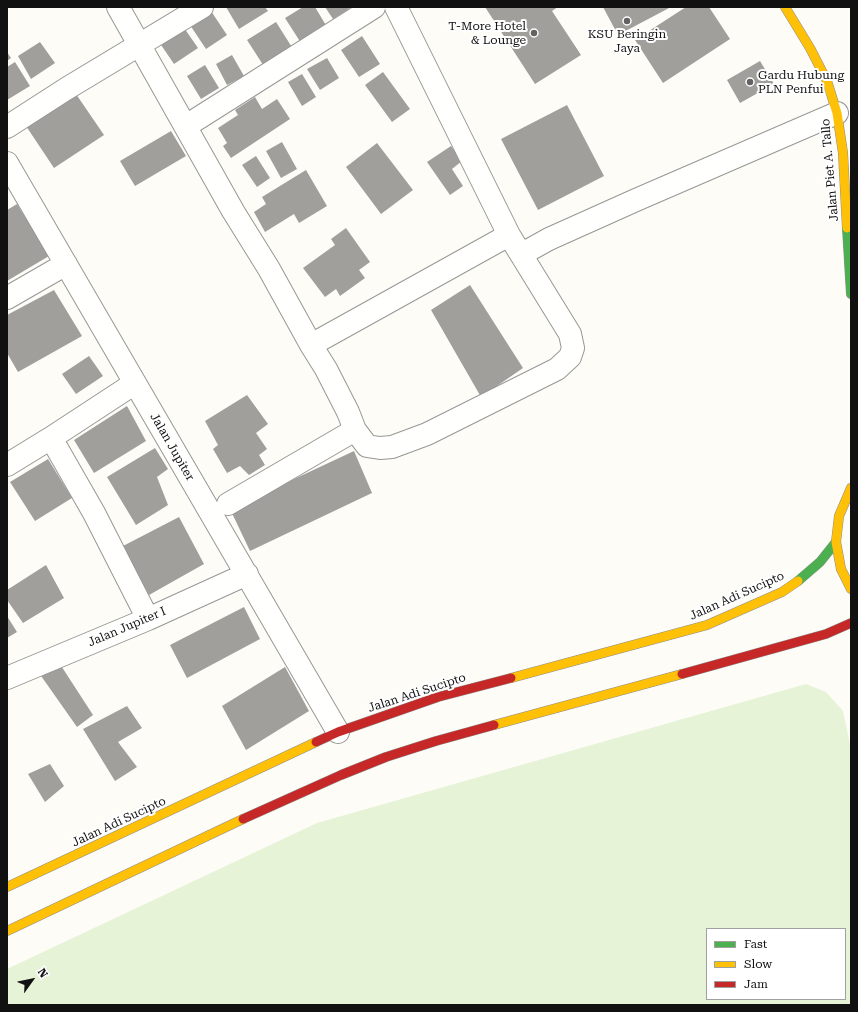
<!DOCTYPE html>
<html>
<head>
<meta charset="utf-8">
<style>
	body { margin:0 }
	#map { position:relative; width:858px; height:1012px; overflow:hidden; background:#fdfcf7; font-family:"Roboto Serif",serif }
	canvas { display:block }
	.frame { position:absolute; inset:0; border:8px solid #111; pointer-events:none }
	.legend { position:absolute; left:706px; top:928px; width:140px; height:72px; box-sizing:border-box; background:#fff; border:1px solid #a0a0a0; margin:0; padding:5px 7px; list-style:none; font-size:12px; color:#111 }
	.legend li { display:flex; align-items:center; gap:8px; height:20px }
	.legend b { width:20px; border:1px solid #a0a0a0 }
	.north { position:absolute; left:12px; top:960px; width:40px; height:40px; -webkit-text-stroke:3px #fff; paint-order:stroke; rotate:57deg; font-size:11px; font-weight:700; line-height:16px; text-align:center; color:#111 }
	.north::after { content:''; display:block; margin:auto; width:14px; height:18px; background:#111; clip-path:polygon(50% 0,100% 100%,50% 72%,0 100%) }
</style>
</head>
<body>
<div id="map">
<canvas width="858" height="1012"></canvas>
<div class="frame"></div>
<ul class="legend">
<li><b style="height:5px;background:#4caf50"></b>Fast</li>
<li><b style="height:5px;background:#ffc107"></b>Slow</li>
<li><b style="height:5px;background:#c62828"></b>Jam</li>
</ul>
<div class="north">N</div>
</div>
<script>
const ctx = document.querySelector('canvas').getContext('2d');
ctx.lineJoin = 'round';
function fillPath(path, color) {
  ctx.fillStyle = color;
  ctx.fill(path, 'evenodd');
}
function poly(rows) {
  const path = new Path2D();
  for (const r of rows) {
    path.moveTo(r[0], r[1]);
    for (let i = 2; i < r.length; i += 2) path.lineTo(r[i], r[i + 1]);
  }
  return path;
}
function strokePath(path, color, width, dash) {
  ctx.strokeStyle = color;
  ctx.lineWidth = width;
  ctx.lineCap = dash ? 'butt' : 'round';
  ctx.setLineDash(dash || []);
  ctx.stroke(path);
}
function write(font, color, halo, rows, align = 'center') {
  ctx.font = font + ' "Roboto Serif",serif';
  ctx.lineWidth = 4;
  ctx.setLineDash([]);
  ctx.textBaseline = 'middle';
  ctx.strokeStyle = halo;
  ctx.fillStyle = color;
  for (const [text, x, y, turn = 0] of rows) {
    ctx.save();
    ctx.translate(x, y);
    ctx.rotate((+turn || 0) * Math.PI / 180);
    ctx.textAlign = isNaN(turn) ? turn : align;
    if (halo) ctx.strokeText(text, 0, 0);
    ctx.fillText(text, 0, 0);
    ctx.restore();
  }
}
const green = poly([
	[806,684,826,692,843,711,851,749,851,1005,7,1005,7,969,317,823],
	[707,929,845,929,845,999,707,999]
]);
const building = poly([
	[226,7,265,7,268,11,239,29],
	[303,7,315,7,327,27,301,43,285,18],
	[325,7,348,7,349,9,333,19],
	[485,7,558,7,552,11,581,55,535,84],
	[603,7,671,7,618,35],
	[686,7,709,7,730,39,663,83,635,40],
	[209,8,227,35,206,49,188,22],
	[180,22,198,48,174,64,157,39],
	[276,22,295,52,267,71,247,40],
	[362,36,380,64,359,77,341,50],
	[40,42,55,63,31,79,18,56],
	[7,52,11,58,7,61],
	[232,55,244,76,227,85,216,64],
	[327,58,339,78,320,90,307,69],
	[760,61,774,84,740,103,727,80],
	[15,62,30,86,7,100,7,67],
	[205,65,219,88,201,99,187,76],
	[383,72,410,109,392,122,365,85],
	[302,74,316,97,302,106,288,82],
	[76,94,104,135,54,168,26,126],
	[255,97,262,109,277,99,290,119,231,158,223,146,227,143,218,128,238,115,235,110],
	[567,105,604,176,538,210,501,139],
	[171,131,186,156,135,186,120,161],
	[282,142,297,169,281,178,266,151],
	[377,143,413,190,381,214,346,167],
	[451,146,462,161,452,169,463,186,450,195,427,162],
	[256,156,270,178,257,187,242,165],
	[306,170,327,206,299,223,294,214,265,232,254,212,266,204,262,197],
	[17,204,49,256,7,281,7,210],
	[346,228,370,262,359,270,365,278,340,296,336,289,325,297,303,268,335,245,331,239],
	[470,285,523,368,481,397,431,310],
	[54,290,82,336,18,372,7,353,7,315],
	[89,356,103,376,76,394,62,374],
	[247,395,268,424,256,433,267,449,259,455,265,465,249,475,240,466,227,473,213,449,218,445,205,421],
	[127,406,146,441,94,473,74,440],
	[155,448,168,469,157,477,168,505,136,525,107,477],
	[354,451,372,493,250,551,230,509],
	[48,459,72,498,35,521,10,482],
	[179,517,204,564,149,595,123,546],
	[46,565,64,598,23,623,7,600,7,590],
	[244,607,260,639,187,678,170,645],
	[7,616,17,632,7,638],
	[58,661,93,715,77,727,39,673],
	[285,667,309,711,246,750,222,706],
	[127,706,142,728,118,742,137,767,115,781,83,729],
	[50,764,64,786,45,802,28,774]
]);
const street = poly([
	[118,7,233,211,269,269,311,345,326,369,348,412,355,430,367,446,380,448,392,447,427,434,557,369,570,357,573,348,570,334,509,235,311,345],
	[396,7,509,235],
	[186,126,374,7],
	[7,127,66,89,202,7],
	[7,163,338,732],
	[522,254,549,239,636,200,837,113],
	[7,298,66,264],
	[51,438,94,513,148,619],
	[7,465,51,438,135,383],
	[228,504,355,430],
	[7,678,148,619,247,574]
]);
const fast = poly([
	[847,228,851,294],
	[798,581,820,562,836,542]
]);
const slow = poly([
	[785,7,810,48,827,81,837,113,843,153,847,228],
	[851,488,839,516,836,542,841,569,851,589],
	[511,678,707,625,782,592,798,581],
	[494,725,682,674],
	[7,887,316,742],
	[7,931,243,819]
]);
const jam = poly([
	[682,674,826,634,851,623],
	[316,742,338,732,438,697,511,678],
	[243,819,341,775,386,757,436,741,494,725]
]);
const markers = [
	[627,21,4,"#646362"],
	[534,33,4,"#646362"],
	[750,82,4,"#646362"]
];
const poiNames = [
	["T-More Hotel",526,26],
	["& Lounge",526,40],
	["KSU Beringin",627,34,"center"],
	["Jaya",627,48,"center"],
	["Gardu Hubung",758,75,"left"],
	["PLN Penfui",758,89,"left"]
];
const streetNames = [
	["Jalan Piet A. Tallo",830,170,-95],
	["Jalan Jupiter",172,447,60],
	["Jalan Adi Sucipto",737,596,-24],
	["Jalan Jupiter I",127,627,-23],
	["Jalan Adi Sucipto",417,693,-18],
	["Jalan Adi Sucipto",119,822,-25]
];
fillPath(green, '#e7f3d7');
fillPath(building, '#a19f9c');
strokePath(street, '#979795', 24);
strokePath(fast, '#8e8d8b', 10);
strokePath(slow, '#8e8d8b', 10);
strokePath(jam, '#8e8d8b', 10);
strokePath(street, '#fffffe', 22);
strokePath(fast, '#4caf50', 9);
strokePath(slow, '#ffc107', 9);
strokePath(jam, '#c62828', 9);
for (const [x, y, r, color] of markers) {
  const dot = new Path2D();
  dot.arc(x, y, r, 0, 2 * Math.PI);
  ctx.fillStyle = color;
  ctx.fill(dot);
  strokePath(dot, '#fff', 1.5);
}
write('12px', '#111', '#fff', poiNames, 'right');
write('12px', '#111', '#fff', streetNames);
</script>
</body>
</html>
